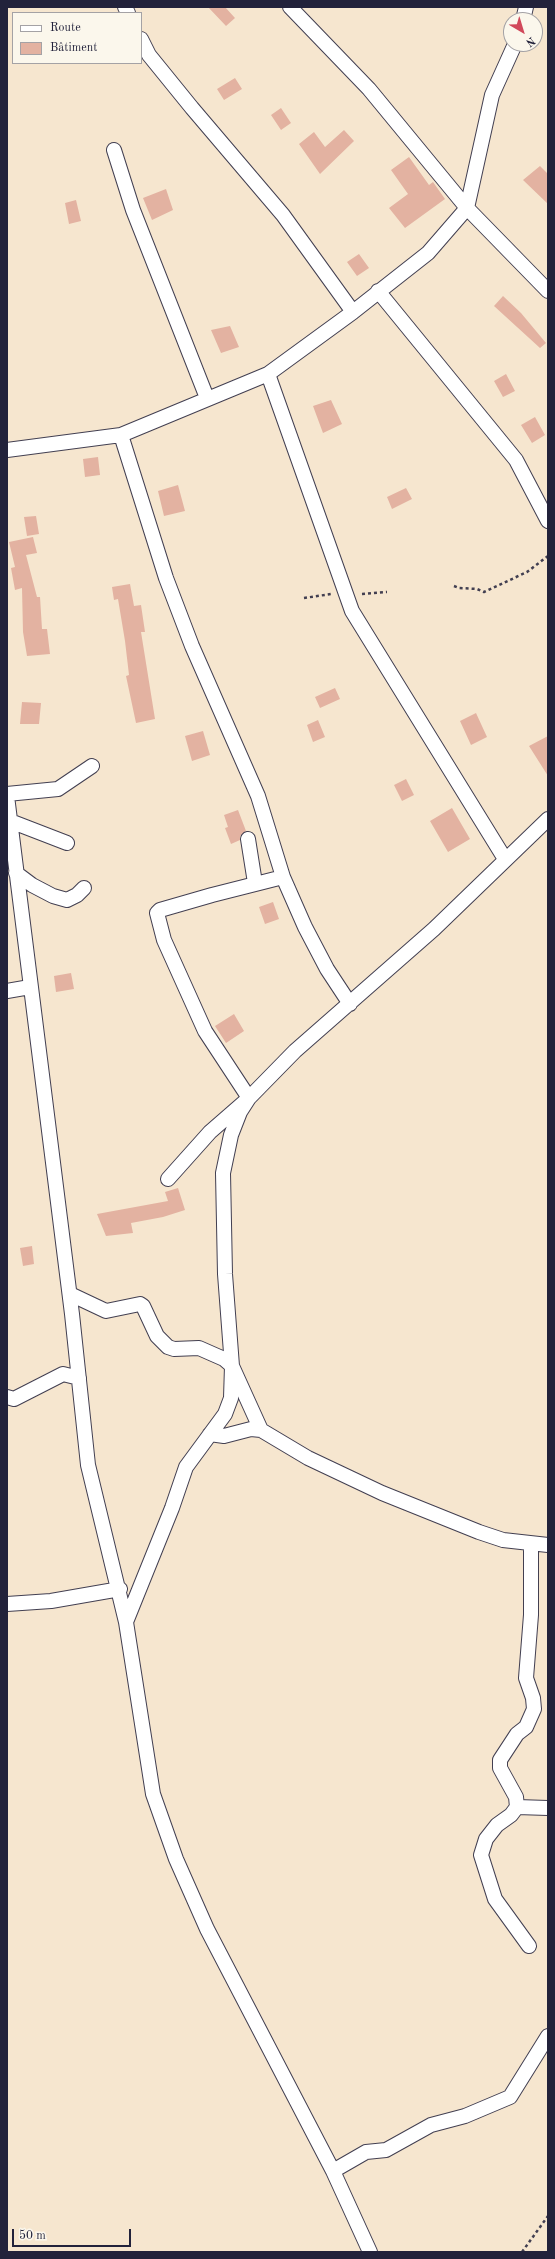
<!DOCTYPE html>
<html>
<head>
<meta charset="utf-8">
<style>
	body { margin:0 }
	#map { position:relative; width:555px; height:2259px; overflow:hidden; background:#f6e6cf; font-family:"Old Standard TT",serif }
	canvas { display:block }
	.frame { position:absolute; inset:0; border:8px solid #22223b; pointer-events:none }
	.legend { position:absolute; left:12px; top:12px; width:130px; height:52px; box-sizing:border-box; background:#fbf7ec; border:1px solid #a4a2a5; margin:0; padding:5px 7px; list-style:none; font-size:12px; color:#22223b }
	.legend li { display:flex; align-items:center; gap:8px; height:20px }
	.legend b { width:20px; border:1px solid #a4a2a5 }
	.north { position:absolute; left:503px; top:12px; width:40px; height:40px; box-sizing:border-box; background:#fbf7ec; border:1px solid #a4a2a5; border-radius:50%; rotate:142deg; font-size:11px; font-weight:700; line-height:16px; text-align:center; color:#22223b }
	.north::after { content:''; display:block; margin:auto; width:14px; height:18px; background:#d1495b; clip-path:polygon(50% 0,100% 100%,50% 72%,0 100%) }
	.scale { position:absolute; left:12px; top:2229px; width:119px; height:18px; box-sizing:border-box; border:2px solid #22223b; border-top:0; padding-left:5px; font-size:12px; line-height:14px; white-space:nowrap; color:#22223b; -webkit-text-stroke:3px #fbf7ec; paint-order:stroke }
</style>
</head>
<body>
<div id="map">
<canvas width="555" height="2259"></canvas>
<div class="frame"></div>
<ul class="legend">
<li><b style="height:5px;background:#fff"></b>Route</li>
<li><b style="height:11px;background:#e3b2a1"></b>Bâtiment</li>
</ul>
<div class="north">N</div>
<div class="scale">50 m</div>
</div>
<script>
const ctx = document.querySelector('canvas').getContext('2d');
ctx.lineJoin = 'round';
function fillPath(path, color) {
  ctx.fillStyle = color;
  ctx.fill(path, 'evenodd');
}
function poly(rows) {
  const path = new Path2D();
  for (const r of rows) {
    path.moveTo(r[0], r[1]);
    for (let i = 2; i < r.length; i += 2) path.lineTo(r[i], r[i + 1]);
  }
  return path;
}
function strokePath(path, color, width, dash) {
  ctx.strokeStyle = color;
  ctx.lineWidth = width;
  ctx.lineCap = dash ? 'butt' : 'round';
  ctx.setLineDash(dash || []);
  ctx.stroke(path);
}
const building = poly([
	[208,7,225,7,235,18,226,26],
	[235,78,242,89,224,100,217,89],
	[281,108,291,123,281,130,271,115],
	[344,130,354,141,320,174,299,144,314,132,325,147],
	[409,157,429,185,433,182,445,199,405,228,389,208,408,194,391,170],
	[540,166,548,174,548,204,523,180],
	[166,189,173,210,152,220,143,198],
	[76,200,81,221,69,224,65,203],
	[359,254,369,268,357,276,347,262],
	[503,296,521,313,546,343,540,348,494,306],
	[230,326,239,347,221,353,211,330],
	[506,374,515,391,503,397,494,381],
	[331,400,342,424,323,433,313,406],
	[535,417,545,435,532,443,521,425],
	[98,457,100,475,85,477,83,459],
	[178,485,185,511,164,516,158,491],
	[406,488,412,499,392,509,387,497],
	[36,516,39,534,27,536,24,517],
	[33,537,37,553,26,555,37,597,40,597,42,629,47,629,50,654,27,656,23,632,22,588,15,590,11,568,15,567,9,542],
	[130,584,134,606,141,605,145,632,141,632,155,719,136,723,126,676,129,675,125,641,118,599,114,600,112,587],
	[335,688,340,699,320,708,315,697],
	[22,702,41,703,39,724,20,724],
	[476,713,487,737,471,745,460,721],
	[318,720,325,737,313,742,307,725],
	[203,731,210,755,192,761,185,736],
	[548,736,548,776,529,746],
	[406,779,414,795,402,801,394,785],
	[452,808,470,839,448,852,430,821],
	[238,810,246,831,240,836,240,840,231,844,225,828,228,827,224,815],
	[273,902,279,919,265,924,259,907],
	[71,973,74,989,56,992,54,976],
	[234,1014,244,1031,226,1043,215,1026],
	[178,1188,185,1210,163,1217,131,1223,133,1233,106,1236,97,1214,168,1201,165,1192],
	[32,1246,34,1264,23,1266,20,1248]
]);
const path = poly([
	[454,586,459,588,477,589,484,592,527,572,548,556],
	[362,594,387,592],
	[304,598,331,594],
	[522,2252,548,2216]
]);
const street = poly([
	[125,7,128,13],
	[290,7,369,89,467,208,548,291],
	[523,20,526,7],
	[141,39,149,55,192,108,283,215,353,312],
	[114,150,133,210,207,398],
	[378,291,516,460,548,521],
	[268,374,352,611,505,859],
	[121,435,166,578,192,646,258,796,283,877,305,927,327,969,350,1004],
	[7,450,121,435,268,374,353,312,428,253,467,208,492,95,515,44],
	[7,794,58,789,92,766],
	[7,796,72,1314,88,1465,126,1622,153,1794,176,1859,207,1929,333,2171,370,2252],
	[10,821,67,843],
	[248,839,255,883],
	[16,873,32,885,53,896,67,900,77,895,84,888],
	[7,991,30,987],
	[168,1179,210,1132,249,1098,205,1031,164,940,157,913,160,910,212,895,283,877],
	[70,1294,106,1311,140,1304,143,1306,157,1336,168,1347,174,1349,199,1348,224,1359,232,1366,261,1430,308,1458,382,1493,479,1532,503,1540,548,1545],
	[7,1397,14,1399,63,1374,79,1378],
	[210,1434,224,1436,251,1429,261,1430],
	[7,1604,51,1601,120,1589],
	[126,1622,172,1508,186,1467,225,1414,231,1398,232,1366,225,1274,223,1173,231,1135,240,1112,249,1098,295,1051,434,929,548,819],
	[517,1807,548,1808],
	[529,1946,495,1899,481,1855,486,1839,497,1825,511,1815,517,1807,516,1797,500,1768,500,1760,517,1734,526,1727,534,1709,533,1698,526,1678,531,1615,531,1545],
	[333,2171,366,2152,386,2150,431,2125,465,2116,510,2097,548,2036]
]);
fillPath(building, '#e3b2a1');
strokePath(street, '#423f51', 16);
strokePath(path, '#423f51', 2.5, [3, 3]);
strokePath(street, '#fff', 14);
</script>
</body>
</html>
